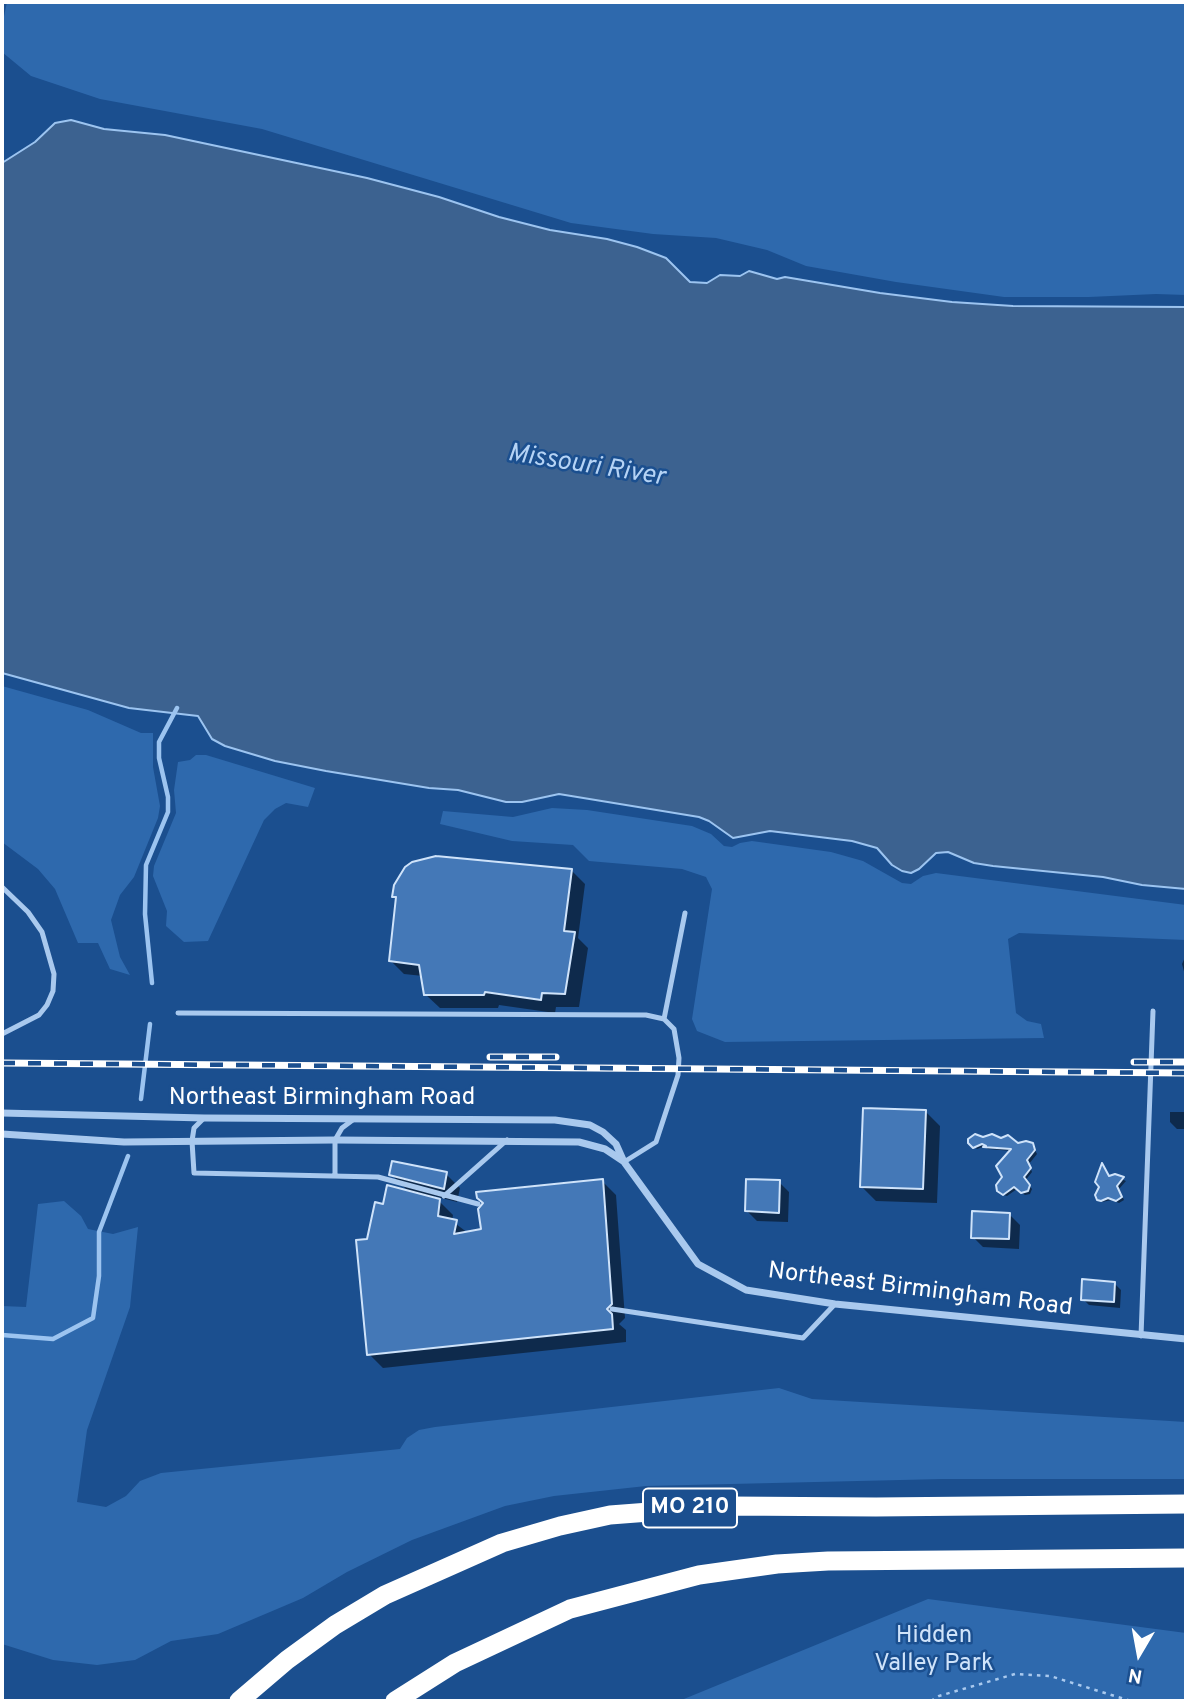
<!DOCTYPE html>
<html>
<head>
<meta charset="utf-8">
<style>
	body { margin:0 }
	#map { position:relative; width:1188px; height:1703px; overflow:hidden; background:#1b4f8f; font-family:Overpass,sans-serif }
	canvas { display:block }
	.frame { position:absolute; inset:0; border:4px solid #fff; pointer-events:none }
	.north { position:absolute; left:1104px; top:1619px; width:70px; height:70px; -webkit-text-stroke:5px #1b4f8f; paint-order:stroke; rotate:190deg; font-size:19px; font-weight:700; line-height:28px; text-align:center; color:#fff }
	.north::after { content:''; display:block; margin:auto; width:24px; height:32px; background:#fff; clip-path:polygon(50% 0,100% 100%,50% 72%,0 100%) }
</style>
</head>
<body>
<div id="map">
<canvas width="1188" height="1703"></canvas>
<div class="frame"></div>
<div class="north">N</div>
</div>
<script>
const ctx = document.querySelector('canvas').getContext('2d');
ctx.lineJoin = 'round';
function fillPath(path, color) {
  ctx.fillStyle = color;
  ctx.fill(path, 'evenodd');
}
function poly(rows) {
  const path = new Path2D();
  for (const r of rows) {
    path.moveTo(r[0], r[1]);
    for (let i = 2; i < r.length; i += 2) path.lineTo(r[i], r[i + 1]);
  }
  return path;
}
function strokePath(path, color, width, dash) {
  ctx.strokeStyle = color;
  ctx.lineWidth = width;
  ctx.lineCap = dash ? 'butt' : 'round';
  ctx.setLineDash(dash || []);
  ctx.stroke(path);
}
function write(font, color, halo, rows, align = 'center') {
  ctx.font = font + ' Overpass,sans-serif';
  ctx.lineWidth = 5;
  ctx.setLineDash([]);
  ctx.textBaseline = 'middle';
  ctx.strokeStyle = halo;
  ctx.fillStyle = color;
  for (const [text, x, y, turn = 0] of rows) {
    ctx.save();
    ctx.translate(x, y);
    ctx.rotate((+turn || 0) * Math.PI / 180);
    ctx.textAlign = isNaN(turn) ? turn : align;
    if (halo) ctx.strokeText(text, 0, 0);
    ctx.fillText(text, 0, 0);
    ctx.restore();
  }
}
const green = poly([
	[7,2,1186,2,1186,295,1156,294,1089,297,1004,297,896,282,806,266,767,250,716,238,653,234,571,223,262,129,100,99,31,76,2,52,2,26],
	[2,686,88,710,141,733,153,733,153,767,160,806,158,818,134,877,120,895,111,920,120,957,130,975,110,969,98,943,78,943,55,889,38,869,2,842],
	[196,755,206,755,315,788,308,807,286,803,275,809,264,820,208,941,184,942,166,926,167,911,153,876,154,866,176,813,174,790,178,762,190,760],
	[552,808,587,810,692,826,711,834,724,846,732,847,740,843,752,841,831,852,863,861,902,883,911,884,923,876,936,873,1186,905,1186,940,1019,933,1008,939,1016,1013,1027,1021,1041,1024,1044,1038,725,1042,697,1031,692,1019,712,889,706,877,682,869,589,861,573,845,512,841,440,824,443,811,513,817],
	[64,1201,81,1216,88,1229,113,1234,138,1227,130,1307,87,1430,77,1502,106,1507,126,1496,140,1481,161,1473,400,1449,407,1438,419,1430,435,1427,779,1388,812,1399,1186,1422,1186,1479,943,1479,646,1486,554,1496,505,1506,412,1540,347,1572,303,1598,218,1634,171,1641,135,1660,97,1665,53,1660,2,1644,2,1306,26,1307,38,1204],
	[928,1599,1186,1633,1186,1701,679,1701]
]);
const water = poly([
	[71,120,104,129,165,135,367,178,439,197,499,217,550,230,607,239,637,247,666,258,690,282,707,283,720,275,740,276,749,271,777,279,785,277,880,293,952,302,1013,306,1186,307,1186,889,1142,885,1103,877,993,866,974,863,948,852,936,853,919,869,911,873,902,871,892,865,877,848,852,841,770,831,733,838,709,821,699,817,559,794,522,802,506,802,458,790,429,788,326,771,275,761,225,746,212,739,198,716,129,708,2,673,2,163,35,142,55,123,71,120]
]);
const shadow = poly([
	[571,870,585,884,578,938,588,948,579,1007,556,1007,555,1013,499,1005,498,1008,440,1008,425,994,423,976,404,974,390,960,398,900,394,896],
	[1186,955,1186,979,1182,964],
	[926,1112,940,1126,937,1203,876,1201,862,1187],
	[1170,1112,1186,1112,1186,1129,1177,1129,1170,1122],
	[970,1142,1032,1144,1037,1154,1029,1164,1032,1172,1025,1181,1032,1189,1030,1194,1025,1195,1017,1189,1007,1196,1004,1195,1005,1177,1012,1151,988,1149,985,1146,977,1149],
	[391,1174,446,1174,460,1188,457,1202,434,1196,453,1215,452,1221,468,1233,483,1230,602,1181,616,1195,625,1318,619,1324,626,1330,626,1342,383,1368,369,1354,369,1241,385,1206,410,1193],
	[1115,1176,1126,1181,1119,1189,1124,1200,1119,1203,1112,1200,1102,1202,1098,1199,1109,1177],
	[779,1182,789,1192,788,1222,757,1221,747,1211],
	[1010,1215,1020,1225,1019,1249,983,1247,973,1237],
	[1114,1283,1121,1290,1120,1308,1089,1305,1083,1299]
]);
const stream = poly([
	[152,983,145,914,146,865,168,812,168,797,159,758,159,742,177,708],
	[141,1099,150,1024],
	[2,1335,53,1339,93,1318,99,1276,99,1232,128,1156]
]);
const building = poly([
	[436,856,572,869,564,931,575,932,565,994,542,993,541,1000,485,992,484,995,424,995,419,965,389,961,396,897,392,897,394,885,405,867,412,862,436,856],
	[863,1108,926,1110,923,1189,860,1187,863,1108],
	[975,1134,983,1137,992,1134,1001,1138,1008,1135,1018,1143,1026,1141,1033,1143,1035,1150,1027,1160,1031,1168,1024,1177,1030,1185,1028,1191,1021,1193,1014,1187,1003,1195,997,1191,996,1185,1002,1177,996,1166,1011,1149,983,1147,986,1146,982,1144,973,1148,968,1143,968,1139,975,1134],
	[392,1161,447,1172,444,1189,389,1175,392,1161],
	[1102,1163,1109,1176,1115,1174,1124,1177,1117,1186,1122,1197,1116,1201,1108,1198,1101,1201,1097,1200,1095,1195,1099,1187,1095,1182,1102,1163],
	[603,1179,612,1304,607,1309,612,1314,613,1329,367,1355,356,1240,367,1239,375,1202,383,1204,387,1185,440,1199,438,1216,457,1220,454,1234,481,1229,478,1209,483,1203,477,1198,476,1192,603,1179],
	[746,1179,780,1180,779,1213,745,1211,746,1179],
	[972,1211,1010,1213,1009,1239,971,1238,972,1211],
	[1082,1279,1115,1282,1114,1302,1081,1300,1082,1279]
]);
const path = poly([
	[931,1701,939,1696,1015,1674,1050,1676,1131,1701]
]);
const lane = poly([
	[2,887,28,912,42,932,54,974,53,991,47,1005,39,1015,2,1034],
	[178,1013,646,1015,664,1019,674,1029,679,1058,678,1075,656,1142,624,1162],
	[664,1019,685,913],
	[204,1118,194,1128,192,1141,194,1173,378,1177,478,1204],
	[335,1176,335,1140,342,1128,354,1119],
	[444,1196,507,1140],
	[612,1309,803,1338,835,1304],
	[1141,1336,1153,1011]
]);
const street = poly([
	[2,1113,204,1118,555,1120,590,1125,603,1132,616,1144,624,1162,698,1264,746,1290,835,1304,1186,1339],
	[2,1134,124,1142,335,1140,579,1142,605,1149,623,1161]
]);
const highway = poly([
	[239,1701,287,1660,335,1625,385,1595,502,1543,560,1526,610,1515,728,1506,876,1507,1186,1504],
	[395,1701,455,1663,570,1609,699,1575,777,1564,828,1561,1186,1558]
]);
const rail = poly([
	[490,1057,556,1057],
	[1134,1062,1186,1062],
	[2,1063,1186,1073]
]);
const shields = [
	[690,1508,94]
];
const shieldNames = [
	["MO 210",690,1508]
];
const streetNames = [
	["Northeast Birmingham Road",322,1099],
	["Northeast Birmingham Road",920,1291,7]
];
const parkNames = [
	["Hidden",934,1637],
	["Valley Park",934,1665]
];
const waterNames = [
	["Missouri River",586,467,9]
];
fillPath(green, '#2e69ad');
fillPath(water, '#3c6290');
strokePath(water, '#9cc4f0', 2);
fillPath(shadow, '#0007');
strokePath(stream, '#9cc4f0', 4.5);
fillPath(building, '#4478b7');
strokePath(building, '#cfe3fa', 2);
strokePath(path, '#a9c9ee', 2.5, [3.5, 5]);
strokePath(lane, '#a9c9ee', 5);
strokePath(street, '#a9c9ee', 7);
strokePath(highway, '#fff', 19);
strokePath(rail, '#fff', 7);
strokePath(rail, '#1b4f8f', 4.5, [13]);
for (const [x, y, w] of shields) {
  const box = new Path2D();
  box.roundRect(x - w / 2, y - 19.5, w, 39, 5);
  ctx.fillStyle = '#1b4f8f';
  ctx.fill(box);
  strokePath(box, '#fff', 2);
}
write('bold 23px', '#fff', null, shieldNames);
write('24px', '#fff', '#1b4f8f', streetNames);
write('24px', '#cfe3fa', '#1b4f8f', parkNames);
write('italic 26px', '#b5d3f5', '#1b4f8f', waterNames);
</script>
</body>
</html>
